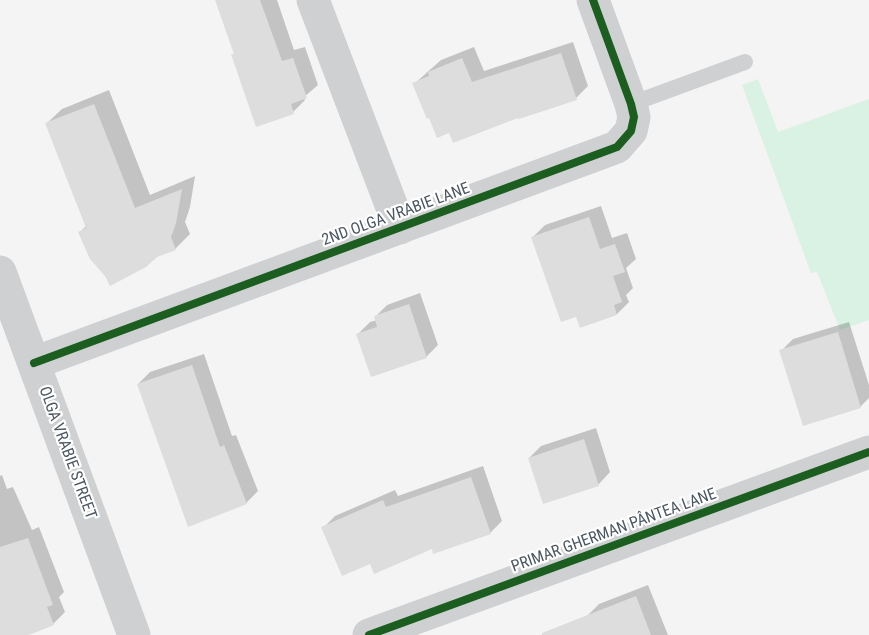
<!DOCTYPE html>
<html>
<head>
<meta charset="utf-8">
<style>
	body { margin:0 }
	canvas { display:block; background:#f4f4f4 }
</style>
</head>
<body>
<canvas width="869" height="635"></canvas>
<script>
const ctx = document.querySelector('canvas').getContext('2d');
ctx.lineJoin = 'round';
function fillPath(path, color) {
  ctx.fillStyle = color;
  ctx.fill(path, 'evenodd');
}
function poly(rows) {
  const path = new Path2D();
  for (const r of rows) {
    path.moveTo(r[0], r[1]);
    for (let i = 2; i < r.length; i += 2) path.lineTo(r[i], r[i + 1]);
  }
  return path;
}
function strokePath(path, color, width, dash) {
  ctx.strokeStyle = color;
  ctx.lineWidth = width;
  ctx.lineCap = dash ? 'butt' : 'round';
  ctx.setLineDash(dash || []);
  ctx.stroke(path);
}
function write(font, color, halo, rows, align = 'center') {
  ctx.font = font + ' "Roboto Condensed",sans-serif';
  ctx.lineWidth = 4.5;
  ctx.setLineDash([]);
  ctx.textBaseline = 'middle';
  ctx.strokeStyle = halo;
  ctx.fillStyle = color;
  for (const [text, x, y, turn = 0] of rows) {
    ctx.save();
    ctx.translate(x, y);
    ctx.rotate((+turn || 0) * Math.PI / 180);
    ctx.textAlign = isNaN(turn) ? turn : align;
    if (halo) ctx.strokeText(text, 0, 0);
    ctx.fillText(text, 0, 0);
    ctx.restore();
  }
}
const green = poly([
	[758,79,778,132,869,99,869,320,840,330,817,272,811,273,742,85]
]);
const shadow = poly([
	[216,0,277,0,294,50,305,47,318,85,304,97,305,100,293,112,235,53],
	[573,42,588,86,576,98,449,131,414,84,441,60,474,47,484,71],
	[109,90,150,195,195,176,190,207,185,222,190,234,175,249,80,232,87,225,47,123,62,109],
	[601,206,612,238,627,233,636,259,626,268,633,288,626,295,629,302,617,314,577,315,533,237,545,225],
	[420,293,438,345,426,357,358,334,370,322,377,320,375,317,387,305],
	[849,322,869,385,869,398,860,407,781,351,793,339],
	[204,354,232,436,236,435,258,491,246,503,138,384,150,372],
	[596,428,610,472,599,484,544,502,529,458,541,446],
	[483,466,502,521,490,533,371,562,323,528,335,516,395,490,398,496],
	[2,475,7,489,13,487,32,530,39,527,64,592,59,597,65,612,53,624,25,635,0,635,0,476],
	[648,585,668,635,595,635,587,616,599,604]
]);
const building = poly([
	[215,0,260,0,282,61,293,58,307,98,291,104,294,114,256,127,231,54,234,54],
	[561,53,577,100,519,119,518,118,453,143,449,133,437,138,429,118,427,119,412,83,429,76,428,72,462,58,472,82],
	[94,104,135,208,182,189,176,223,171,237,176,250,157,257,146,267,110,286,105,276,90,259,78,232,86,228,45,123],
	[589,217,600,249,615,244,625,272,613,276,622,302,614,305,617,315,580,328,576,317,561,322,531,237],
	[409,304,427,358,371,377,356,334,377,327,374,316],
	[838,332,861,408,803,426,779,350],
	[192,365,220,447,224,445,247,504,188,527,137,384],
	[584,439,599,486,543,504,528,458],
	[471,477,491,534,433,554,432,549,374,574,370,564,342,576,321,527,383,500,386,507],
	[28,538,53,605,47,607,54,625,29,635,0,635,0,547],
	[636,596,651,635,542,635,542,633]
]);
const service = poly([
	[631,104,745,62]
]);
const minor = poly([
	[313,0,400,228],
	[0,272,134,635],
	[34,363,617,147,631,131,634,117,631,104,593,0],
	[369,635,869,452]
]);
const cycleway = poly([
	[34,363,617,147,631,131,634,117,631,104,593,0],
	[369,635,869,452]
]);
const streetNames = [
	["2ND OLGA VRABIE LANE",396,215,-20],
	["OLGA VRABIE STREET",67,453,70],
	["PRIMAR GHERMAN PÂNTEA LANE",614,531,-20]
];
fillPath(green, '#d9f2e3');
fillPath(shadow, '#0003');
fillPath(building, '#ddddde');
strokePath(service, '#ced0d2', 16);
strokePath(minor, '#ced0d2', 33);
strokePath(cycleway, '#1b5e20', 8);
write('16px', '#4a5661', '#fff', streetNames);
</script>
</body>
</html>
